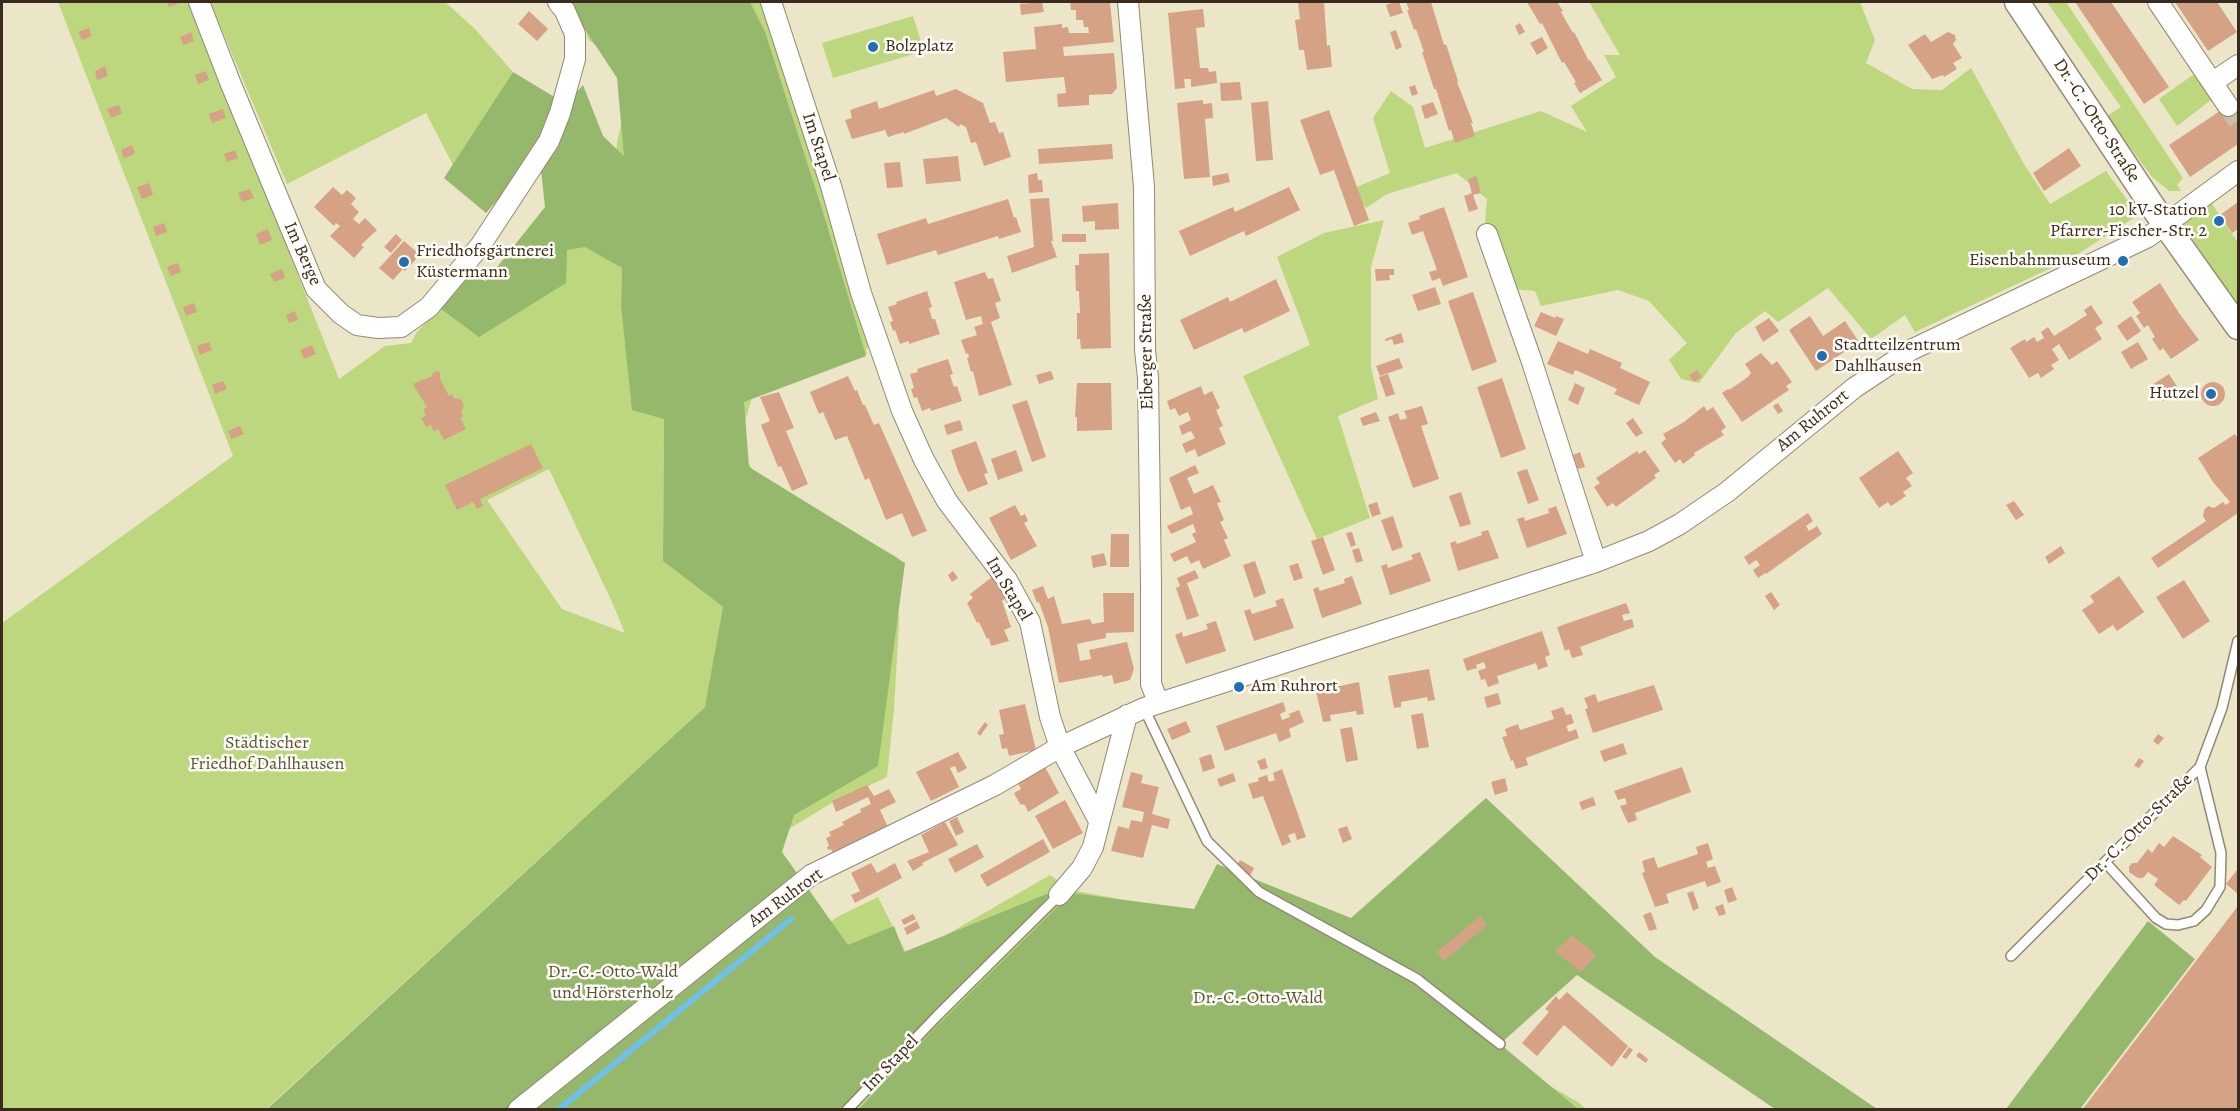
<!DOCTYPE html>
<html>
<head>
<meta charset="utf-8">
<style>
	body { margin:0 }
	#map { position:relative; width:2240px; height:1111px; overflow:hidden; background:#ece6c9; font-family:Alegreya,serif }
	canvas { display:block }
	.frame { position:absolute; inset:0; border:3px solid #3b2a1e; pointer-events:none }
</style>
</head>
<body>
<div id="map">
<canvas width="2240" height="1111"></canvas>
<div class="frame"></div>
</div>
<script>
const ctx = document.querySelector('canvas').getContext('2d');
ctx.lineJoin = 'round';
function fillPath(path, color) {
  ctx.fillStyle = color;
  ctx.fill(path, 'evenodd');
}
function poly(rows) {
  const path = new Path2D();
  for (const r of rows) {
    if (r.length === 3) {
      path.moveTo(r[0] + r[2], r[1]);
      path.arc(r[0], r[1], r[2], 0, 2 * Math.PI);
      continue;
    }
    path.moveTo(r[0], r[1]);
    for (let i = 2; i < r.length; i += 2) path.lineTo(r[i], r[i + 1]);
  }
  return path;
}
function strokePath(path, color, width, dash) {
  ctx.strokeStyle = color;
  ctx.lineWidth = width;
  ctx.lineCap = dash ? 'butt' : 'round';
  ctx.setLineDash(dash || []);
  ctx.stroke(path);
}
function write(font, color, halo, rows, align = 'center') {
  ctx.font = font + ' Alegreya,serif';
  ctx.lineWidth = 5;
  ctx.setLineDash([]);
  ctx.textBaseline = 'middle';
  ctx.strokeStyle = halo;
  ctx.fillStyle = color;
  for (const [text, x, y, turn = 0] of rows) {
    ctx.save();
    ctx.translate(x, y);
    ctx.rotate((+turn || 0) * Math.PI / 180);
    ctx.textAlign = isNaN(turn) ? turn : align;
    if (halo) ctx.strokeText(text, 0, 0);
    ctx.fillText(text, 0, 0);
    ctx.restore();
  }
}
const green = poly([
	[58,2,190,2,339,379,385,346,411,343,416,333,440,308,567,250,585,246,622,268,621,305,664,419,663,561,723,607,742,644,678,419,610,221,617,143,626,100,617,65,588,39,585,26,557,2,761,2,786,76,870,346,866,349,867,354,755,387,738,445,758,479,897,557,899,623,894,709,887,777,830,804,774,838,752,975,839,916,878,897,908,957,1050,875,1071,890,1199,914,1550,1086,1578,1102,1586,1109,284,1109,725,736,706,700,705,707,266,1109,2,1109,2,623,233,456],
	[549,469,612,602,625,633,562,609,487,500],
	[210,2,445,2,474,28,513,72,453,165,426,113,287,184],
	[1589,2,1860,2,1875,40,1866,63,1912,89,1942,90,1971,68,2024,164,2050,204,2106,171,2138,215,2072,258,1915,332,1905,315,1871,339,1828,288,1778,322,1765,311,1736,333,1699,383,1681,379,1669,360,1687,343,1649,301,1618,290,1541,306,1535,291,1511,289,1485,221,1487,199,1457,173,1387,194,1366,208,1352,189,1390,173,1373,118,1391,91,1413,107,1425,148,1541,111,1587,132,1571,106,1616,77,1604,55,1620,55],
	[2047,2,2066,2,2183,178,2177,185,2181,191,2169,191,2152,177,2107,116,2121,107],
	[913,16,924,51,833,78,822,43],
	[2197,72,2215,97,2177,126,2159,99],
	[2211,202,2238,243,2238,305,2181,223],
	[1384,220,1371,267,1371,366,1378,399,1338,416,1370,518,1317,539,1243,376,1310,345,1277,257,1324,233]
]);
const forest = poly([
	[567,2,750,2,765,32,822,209,866,356,744,402,749,467,905,563,878,766,794,815,782,852,848,945,894,926,904,952,1054,891,841,1109,266,1110,705,707,723,607,663,561,664,419,632,410,621,305,622,268,585,247,567,250,566,283,479,337,440,308,469,276,486,281,545,207,539,152,486,213,444,178,513,72,566,104,583,85,603,136,624,156,617,78],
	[1486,798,1655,957,1877,1109,1775,1109,1577,975,1500,1044,1578,1109,858,1110,933,1030,1071,893,1194,909,1217,864,1351,918],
	[2148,921,2195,959,2080,1109,2006,1109]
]);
const stream = poly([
	[558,1110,791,919]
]);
const building = poly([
	[167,2,182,2,169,7],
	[1042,2,1044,12,1021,15,1020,4],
	[1070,2,1110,2,1114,42,1063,47,1064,56,1114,53,1117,88,1112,94,1089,95,1089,105,1058,107,1057,94,1066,93,1064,77,1006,82,1003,52,1036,49,1034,27,1062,24,1062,28,1068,27,1069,33,1089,33,1088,27,1084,27,1083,20,1076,20,1076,10,1071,10],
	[1298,2,1324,2,1327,46,1330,45,1332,67,1307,70,1304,50,1299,50,1295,20,1300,19],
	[1395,2,1399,2,1403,13,1390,17,1386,5],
	[1406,2,1431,2,1444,45,1446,44,1458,81,1457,82,1473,123,1471,123,1475,136,1455,143,1451,130,1449,131,1436,89,1434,89,1422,52,1424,52,1416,29,1414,30,1407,10,1409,10],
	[1527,2,1557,2,1563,11,1561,12,1573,33,1574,32,1589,61,1590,60,1602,80,1580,93,1574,83,1576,82,1564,62,1562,63,1542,23,1540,24],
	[2075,2,2111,2,2169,87,2144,104],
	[2175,2,2217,2,2237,32,2208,51],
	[1203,9,1205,27,1196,28,1200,68,1208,68,1209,72,1216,71,1217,83,1191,87,1191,79,1184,79,1185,88,1175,89,1168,13],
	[529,11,548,29,537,41,518,24],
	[1520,23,1525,32,1519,35,1515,26],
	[89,28,92,36,82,40,78,32],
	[1396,30,1402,47,1396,50,1390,32],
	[191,32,194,41,183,45,180,37],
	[1948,32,1955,35,1956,40,1953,44,1962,58,1953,63,1957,69,1944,77,1943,75,1932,79,1908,45,1925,34,1931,42],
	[1542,37,1548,48,1537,55,1530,43],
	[105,66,108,76,97,80,95,71],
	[206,71,209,80,198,84,195,75],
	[1240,82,1242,100,1221,101,1220,83],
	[1415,85,1418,94,1412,96,1409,87],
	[956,89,983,103,990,123,995,122,999,133,1003,132,1011,157,984,166,976,142,971,143,966,127,960,124,959,127,946,118,904,134,904,132,888,137,885,130,852,139,845,120,852,118,850,110,877,101,879,109,934,90,936,96],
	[2238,99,2238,144,2190,177,2169,145],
	[1203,100,1203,104,1212,103,1213,118,1205,119,1210,177,1184,179,1177,103],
	[1268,101,1273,160,1256,161,1251,103],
	[1433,102,1438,114,1425,119,1421,106],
	[119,105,122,113,111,118,107,109],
	[223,109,226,118,212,123,209,114],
	[1329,110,1369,220,1354,226,1334,170,1320,175,1300,120],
	[1112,144,1113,159,1039,164,1038,149],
	[132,145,135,154,124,158,121,150],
	[2069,148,2081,166,2044,191,2033,173],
	[235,150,238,158,227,162,224,154],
	[958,156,961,181,926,184,923,159],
	[900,162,903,187,887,188,884,163],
	[1037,173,1038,180,1042,180,1043,192,1029,193,1028,175],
	[1228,173,1230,182,1213,186,1212,176],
	[1476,176,1481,193,1473,195,1478,209,1469,212,1464,196,1472,193,1468,179],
	[149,183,153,195,142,199,137,187],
	[333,187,342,195,347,190,356,198,351,204,359,212,353,219,359,224,365,218,377,230,361,245,364,247,354,258,330,236,340,226,336,223,334,226,314,207],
	[1289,187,1300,210,1246,236,1244,231,1190,256,1179,231,1233,207,1235,212],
	[250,189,254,198,242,202,238,193],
	[1049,198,1053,241,1051,241,1057,257,1012,273,1007,256,1034,247,1030,199],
	[1008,199,1014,218,1016,217,1021,232,999,239,998,236,938,255,936,250,887,265,877,234,926,218,928,224],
	[2238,202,2238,229,2232,233,2220,215],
	[1118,203,1119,229,1095,230,1095,221,1083,222,1082,206],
	[1444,207,1468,277,1443,286,1440,278,1432,281,1429,272,1437,270,1423,231,1412,235,1408,223,1420,219,1419,216],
	[2219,216,2224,223,2220,226,2215,219],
	[164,223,167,232,156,236,153,227],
	[268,229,272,240,260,245,256,234],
	[396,234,402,240,391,253,384,247],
	[1062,234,1086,234,1086,242,1062,242],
	[404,241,420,255,405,271,403,269,393,280,379,268],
	[1109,253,1111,348,1081,349,1080,339,1077,339,1077,313,1080,313,1079,291,1076,291,1075,265,1079,265,1079,254],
	[178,263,181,272,171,276,167,267],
	[282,269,285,278,274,282,270,274],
	[1375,269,1394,269,1394,275,1389,275,1390,280,1376,281],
	[985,272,988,279,993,278,1001,301,995,303,1000,318,991,322,1012,385,979,396,973,371,971,372,967,358,969,358,968,353,966,354,961,340,977,335,974,327,983,324,981,316,966,320,954,282],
	[1276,279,1290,311,1244,333,1242,328,1194,350,1180,320,1228,297,1230,302],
	[2160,283,2179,313,2199,340,2171,359,2163,348,2160,351,2152,339,2155,337,2148,325,2144,328,2136,316,2140,313,2132,302],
	[1435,287,1441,304,1418,311,1412,295],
	[927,291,932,307,929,308,932,319,935,319,940,334,909,344,909,341,900,344,895,330,893,331,890,322,893,321,888,307,897,304,896,302],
	[1473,292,1497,362,1472,371,1448,301],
	[194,303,197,312,186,316,183,307],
	[2091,305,2103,323,2095,328,2102,339,2069,360,2059,344,2052,349,2059,360,2051,365,2054,369,2041,378,2038,373,2029,378,2010,348,2025,339,2026,342,2034,337,2037,342,2044,338,2041,332,2048,327,2054,336,2087,315,2084,310],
	[295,311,298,320,289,323,286,315],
	[1541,312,1555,318,1556,316,1564,319,1556,336,1534,326],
	[1810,316,1823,336,1845,321,1859,342,1816,371,1789,330],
	[2131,316,2141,331,2127,341,2117,326],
	[1769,318,1779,331,1763,342,1755,327],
	[1401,333,1404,342,1394,345,1392,339,1386,341,1385,339],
	[1558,341,1588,354,1590,349,1622,363,1620,368,1650,382,1639,405,1614,394,1617,389,1580,372,1575,370,1573,375,1547,364],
	[209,342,212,350,200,355,197,346],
	[2138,342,2148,359,2131,369,2121,352],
	[312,345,316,354,304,359,300,350],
	[1761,353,1772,365,1777,361,1792,382,1786,386,1789,390,1742,422,1722,393,1728,389,1729,390,1748,377,1751,373,1745,364],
	[1399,358,1403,368,1380,376,1376,366],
	[948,359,953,374,950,375,954,387,957,386,962,401,931,411,930,408,922,411,917,397,914,398,911,389,914,388,910,374,918,372,917,369],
	[1697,370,1702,377,1694,382,1689,375],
	[437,371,440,372,440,379,449,396,452,394,454,398,461,399,464,406,461,411,463,417,460,418,466,429,444,440,438,429,434,432,431,425,426,427,421,418,426,416,423,409,427,407,413,384,432,376,433,373],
	[1051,371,1054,379,1039,384,1036,375],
	[1388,374,1395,394,1386,397,1379,377],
	[2169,374,2180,391,2163,401,2152,385],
	[848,376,855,391,857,390,863,405,865,405,874,425,879,423,927,531,912,537,902,513,886,520,869,478,865,480,847,436,835,440,823,412,819,414,810,392],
	[1502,378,1526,449,1501,458,1477,387],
	[223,381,227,389,215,394,212,385],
	[2213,394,12],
	[1077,383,1111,383,1112,430,1077,431,1077,417,1075,417],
	[1575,383,1585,388,1578,405,1568,400],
	[1201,386,1204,395,1212,391,1220,408,1216,410,1223,426,1219,428,1226,444,1198,457,1195,449,1186,453,1182,444,1195,438,1191,431,1182,435,1179,426,1191,420,1188,412,1179,416,1175,408,1170,410,1167,401],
	[779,392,794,428,786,431,808,484,792,491,781,466,778,467,761,425,770,421,760,397],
	[1027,400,1046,457,1032,462,1012,405],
	[1778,403,1783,411,1778,414,1773,406],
	[1422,406,1428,424,1421,426,1439,479,1413,488,1388,417,1398,413,1400,420,1404,419,1407,418,1404,411],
	[1704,406,1707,411,1713,407,1719,416,1726,427,1721,431,1724,435,1694,453,1695,455,1683,464,1680,459,1675,463,1661,443,1666,439,1663,434,1684,422],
	[1376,412,1380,421,1363,426,1360,418],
	[1633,418,1643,433,1636,437,1626,423],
	[960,420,963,430,947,435,944,425],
	[240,426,244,434,231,439,228,431],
	[2235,434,2238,439,2238,513,2158,568,2151,558,2206,521,2203,516,2204,510,2208,506,2214,508,2223,502,2226,505,2230,502,2213,482,2198,458],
	[976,441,988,473,984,474,988,484,968,492,958,471,951,450],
	[531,444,543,468,480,499,483,506,477,509,473,502,457,510,445,485],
	[1016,450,1023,471,998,480,991,459],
	[1645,450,1660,471,1654,475,1656,478,1616,507,1613,503,1607,507,1594,487,1600,483,1596,478,1637,451,1639,454],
	[1898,451,1913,473,1906,478,1912,486,1903,492,1906,496,1891,506,1888,502,1879,508,1859,478],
	[1580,452,1585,467,1578,469,1573,455],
	[1195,465,1199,473,1187,478,1194,494,1213,485,1221,502,1217,503,1224,520,1220,522,1228,538,1224,540,1231,556,1203,569,1199,560,1191,564,1187,556,1174,562,1170,554,1196,542,1192,534,1196,532,1193,524,1171,534,1167,526,1193,514,1190,506,1181,510,1169,478],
	[1527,469,1539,500,1528,504,1517,472],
	[1461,492,1471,524,1460,527,1449,496],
	[2014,501,2024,515,2016,520,2006,505],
	[1377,502,1381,514,1372,517,1368,505],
	[1015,505,1021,516,1025,514,1028,521,1024,523,1037,546,1011,560,989,518],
	[1556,506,1567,534,1527,548,1517,519,1524,517,1525,521,1549,513,1548,509],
	[1808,513,1813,521,1806,526,1809,531,1817,526,1822,534,1766,574,1765,573,1758,578,1753,570,1760,565,1756,560,1749,565,1744,557],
	[1393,516,1403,547,1392,551,1381,520],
	[1488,530,1499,558,1458,571,1450,543,1456,541,1457,544,1482,535,1481,532],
	[1352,532,1356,545,1351,547,1346,533],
	[1111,534,1129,534,1129,567,1110,567],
	[1323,537,1335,570,1323,575,1311,541],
	[2061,546,2065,553,2049,564,2045,557],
	[1359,548,1363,561,1356,563,1352,550],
	[1420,552,1431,581,1390,595,1381,566,1387,564,1388,568,1402,563,1413,559,1411,555],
	[1104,553,1107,565,1093,568,1091,556],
	[1255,561,1266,593,1254,598,1243,565],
	[1298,563,1303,578,1294,581,1289,566],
	[1195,570,1199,578,1187,583,1199,616,1187,620,1176,588,1180,586,1177,578],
	[953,571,958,578,952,582,948,575],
	[1352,576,1362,604,1322,618,1313,589,1318,587,1320,591,1345,583,1344,579],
	[2119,576,2144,612,2117,631,2113,625,2099,634,2082,610,2094,602,2090,596],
	[992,577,1007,597,1002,601,1011,627,1004,630,1009,641,991,646,989,638,987,639,979,622,977,623,967,603,973,598,970,594],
	[2184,580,2210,621,2183,639,2156,597],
	[1043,586,1048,599,1054,596,1062,624,1090,619,1092,624,1104,622,1103,593,1134,593,1134,632,1106,633,1106,638,1077,644,1080,661,1091,659,1089,650,1127,642,1134,669,1130,680,1114,684,1112,675,1103,677,1102,675,1059,683,1048,627,1039,602,1037,603,1032,590],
	[1771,592,1780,605,1774,610,1765,596],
	[1283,598,1294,628,1254,641,1244,611,1250,609,1252,614,1277,606,1275,601],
	[1626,603,1630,613,1622,615,1624,621,1632,619,1634,627,1580,647,1583,655,1572,658,1569,649,1565,651,1557,627],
	[1216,621,1226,651,1186,664,1175,635,1182,632,1183,637,1208,629,1206,624],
	[1542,631,1550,655,1545,657,1548,666,1538,670,1536,663,1497,676,1499,683,1488,687,1485,679,1481,680,1478,671,1486,668,1484,662,1476,665,1477,668,1467,671,1463,659],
	[1429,669,1435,700,1428,701,1427,697,1401,702,1401,707,1394,708,1388,676],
	[1359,682,1364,714,1357,715,1356,711,1330,715,1331,721,1323,722,1316,691],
	[1654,685,1663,710,1593,733,1585,709,1588,708,1584,698,1595,694,1598,702],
	[1498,693,1501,704,1487,708,1484,697],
	[1283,702,1286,711,1280,714,1282,720,1290,717,1289,714,1299,710,1304,722,1289,729,1291,737,1279,742,1276,733,1225,751,1216,726],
	[1025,704,1036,750,1009,756,1007,748,1002,749,999,735,1004,734,999,710],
	[1563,707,1566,715,1571,714,1574,723,1566,726,1569,732,1576,729,1579,738,1526,758,1528,765,1516,769,1513,760,1511,761,1502,737,1507,736,1505,729,1518,724,1520,730,1554,719,1551,711],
	[1423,713,1429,747,1417,749,1411,715],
	[1186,721,1191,732,1172,740,1167,729],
	[985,722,988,725,980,736,977,733],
	[1352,727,1358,760,1346,762,1340,729],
	[2158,734,2164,738,2158,745,2153,741],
	[1623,743,1627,754,1604,762,1600,751],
	[958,752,967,768,958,773,955,766,950,768,959,787,931,801,916,772],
	[1211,754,1215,768,1203,772,1199,758],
	[1265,758,1268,768,1261,770,1257,761],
	[2139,758,2144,761,2139,768,2134,766],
	[1044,765,1059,793,1028,812,1025,805,1020,804,1014,793,1021,789,1017,781],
	[1682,767,1691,792,1635,813,1637,820,1628,823,1620,806,1627,804,1625,798,1618,800,1614,791],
	[1282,769,1306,837,1297,840,1295,833,1288,835,1291,842,1282,846,1263,796,1253,799,1248,784,1259,781,1258,778,1267,775,1269,782,1275,780,1273,773],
	[1131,772,1143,775,1141,783,1159,787,1152,814,1170,819,1168,829,1152,825,1143,858,1111,851,1118,826,1129,829,1131,820,1142,822,1144,812,1122,807],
	[1233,773,1236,781,1220,787,1217,779],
	[1505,778,1508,791,1495,795,1491,782],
	[867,785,874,796,889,789,896,802,880,810,887,825,886,829,833,854,831,849,828,850,827,847,829,846,826,838,831,836,829,832,844,825,842,822,861,812,860,809,871,804,868,797,836,812,832,801],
	[1593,797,1596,805,1582,810,1579,802],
	[1065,800,1083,833,1053,849,1035,816],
	[957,817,964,832,956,836,949,821],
	[945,822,958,845,922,863,923,865,913,871,907,861,929,852,921,835],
	[1347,826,1352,839,1343,843,1338,829],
	[2173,836,2202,855,2200,857,2212,867,2186,901,2184,900,2179,905,2154,885,2158,879,2148,872,2143,878,2138,878,2129,872,2129,867,2132,863,2137,863,2148,849,2152,853,2159,843,2164,847],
	[1043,839,1050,852,987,887,980,875],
	[1708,843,1713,859,1706,862,1708,868,1715,866,1721,882,1707,887,1705,881,1666,894,1669,903,1655,907,1642,873,1645,872,1642,861,1654,857,1658,868,1698,854,1696,847],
	[977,844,984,857,955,873,948,859],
	[1240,860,1254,868,1250,876,1235,868],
	[871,863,877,873,895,863,902,878,855,903,851,895,860,891,851,873],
	[2237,870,2238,872,2238,894,2226,884],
	[1732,887,1737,900,1728,903,1724,890],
	[1693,891,1699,908,1693,911,1687,893],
	[1723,904,1726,914,1719,916,1715,907],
	[2238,906,2238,1110,2082,1110],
	[1651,912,1657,929,1649,931,1643,915],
	[913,914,916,919,904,925,901,920],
	[1480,916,1487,925,1444,961,1437,952],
	[917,921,920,928,907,935,904,928],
	[1572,935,1596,955,1581,972,1555,951],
	[1567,992,1628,1046,1612,1067,1564,1025,1537,1056,1522,1043,1549,1012,1545,1009,1556,996,1559,1000],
	[1629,1047,1633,1050,1626,1059,1622,1057],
	[1639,1052,1648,1059,1646,1063,1636,1056]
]);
const minorTunnel = poly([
	[2228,106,2238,121]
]);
const service = poly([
	[1144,708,1207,841,1259,892,1417,979,1500,1044],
	[2105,862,2156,918,2166,924,2178,925,2194,921,2206,910,2220,887,2221,853,2200,767],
	[2011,956,2200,767,2222,708,2238,641],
	[847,1110,938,1015,1059,895]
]);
const minor = poly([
	[199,2,230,82,316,289,341,314,357,325,378,328,401,327,429,307,480,246,549,141,560,113,575,59,575,34,565,11,558,2],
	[771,2,831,186,861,293,902,411,924,460,947,501,1007,580,1030,622,1050,717,1060,747,1099,821],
	[1128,2,1144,187,1145,350,1148,378,1151,584,1151,684,1158,702],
	[2158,2,2228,106],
	[2213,82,2238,65],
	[1487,234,1532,362,1596,562],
	[1059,895,1082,868,1093,847,1127,715],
	[518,1110,811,875,995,785,1060,747,1144,708,1596,562,1649,541,1680,524,1727,492,1854,388,1911,350,2148,237,2238,171]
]);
const tertiary = poly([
	[2017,2,2157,213,2238,327]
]);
const markers = [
	[873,47,6,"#1f6fb2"],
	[2219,221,6,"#1f6fb2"],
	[2123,261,6,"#1f6fb2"],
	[404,262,6,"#1f6fb2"],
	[1822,356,6,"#1f6fb2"],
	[2211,394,6,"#1f6fb2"],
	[1239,687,6,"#1f6fb2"]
];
const poiNames = [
	["Bolzplatz",885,47],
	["10 kV-Station",2207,211,"right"],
	["Pfarrer-Fischer-Str. 2",2207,232,"right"],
	["Friedhofsgärtnerei",416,252],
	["Küstermann",416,273],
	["Eisenbahnmuseum",2111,261,"right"],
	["Stadtteilzentrum",1834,346],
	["Dahlhausen",1834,367],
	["Hutzel",2199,394,"right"],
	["Am Ruhrort",1251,687]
];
const streetNames = [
	["Dr.-C.-Otto-Straße",2096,121,57],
	["Im Stapel",818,147,72],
	["Im Berge",302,254,66],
	["Eiberger Straße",1147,352,-91],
	["Am Ruhrort",1813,421,-39],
	["Im Stapel",1008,589,59],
	["Dr.-C.-Otto-Straße",2139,828,-45],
	["Am Ruhrort",786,898,-36],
	["Im Stapel",891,1064,-46]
];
const parkNames = [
	["Städtischer",267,744],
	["Friedhof Dahlhausen",267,765],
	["Dr.-C.-Otto-Wald",613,973],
	["und Hörsterholz",613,994],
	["Dr.-C.-Otto-Wald",1258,999]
];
fillPath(green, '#bcd77d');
fillPath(forest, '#95b86c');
strokePath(stream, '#6fc0ea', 6);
fillPath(building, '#d6a286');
strokePath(minorTunnel, '#c9c0a7', 20, [20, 10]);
strokePath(service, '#948874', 12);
strokePath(minor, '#948874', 22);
strokePath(tertiary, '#948874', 27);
strokePath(service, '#fff', 9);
strokePath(minor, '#fff', 20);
strokePath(tertiary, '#fff', 24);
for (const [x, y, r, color] of markers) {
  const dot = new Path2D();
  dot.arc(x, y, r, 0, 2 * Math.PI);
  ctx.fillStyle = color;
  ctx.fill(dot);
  strokePath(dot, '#fdfcf7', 2);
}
write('18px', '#3b2a1e', '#fdfcf7', poiNames, 'left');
write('18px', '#3b2a1e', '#fdfcf7', streetNames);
write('18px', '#5b5536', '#fdfcf7', parkNames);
</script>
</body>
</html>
